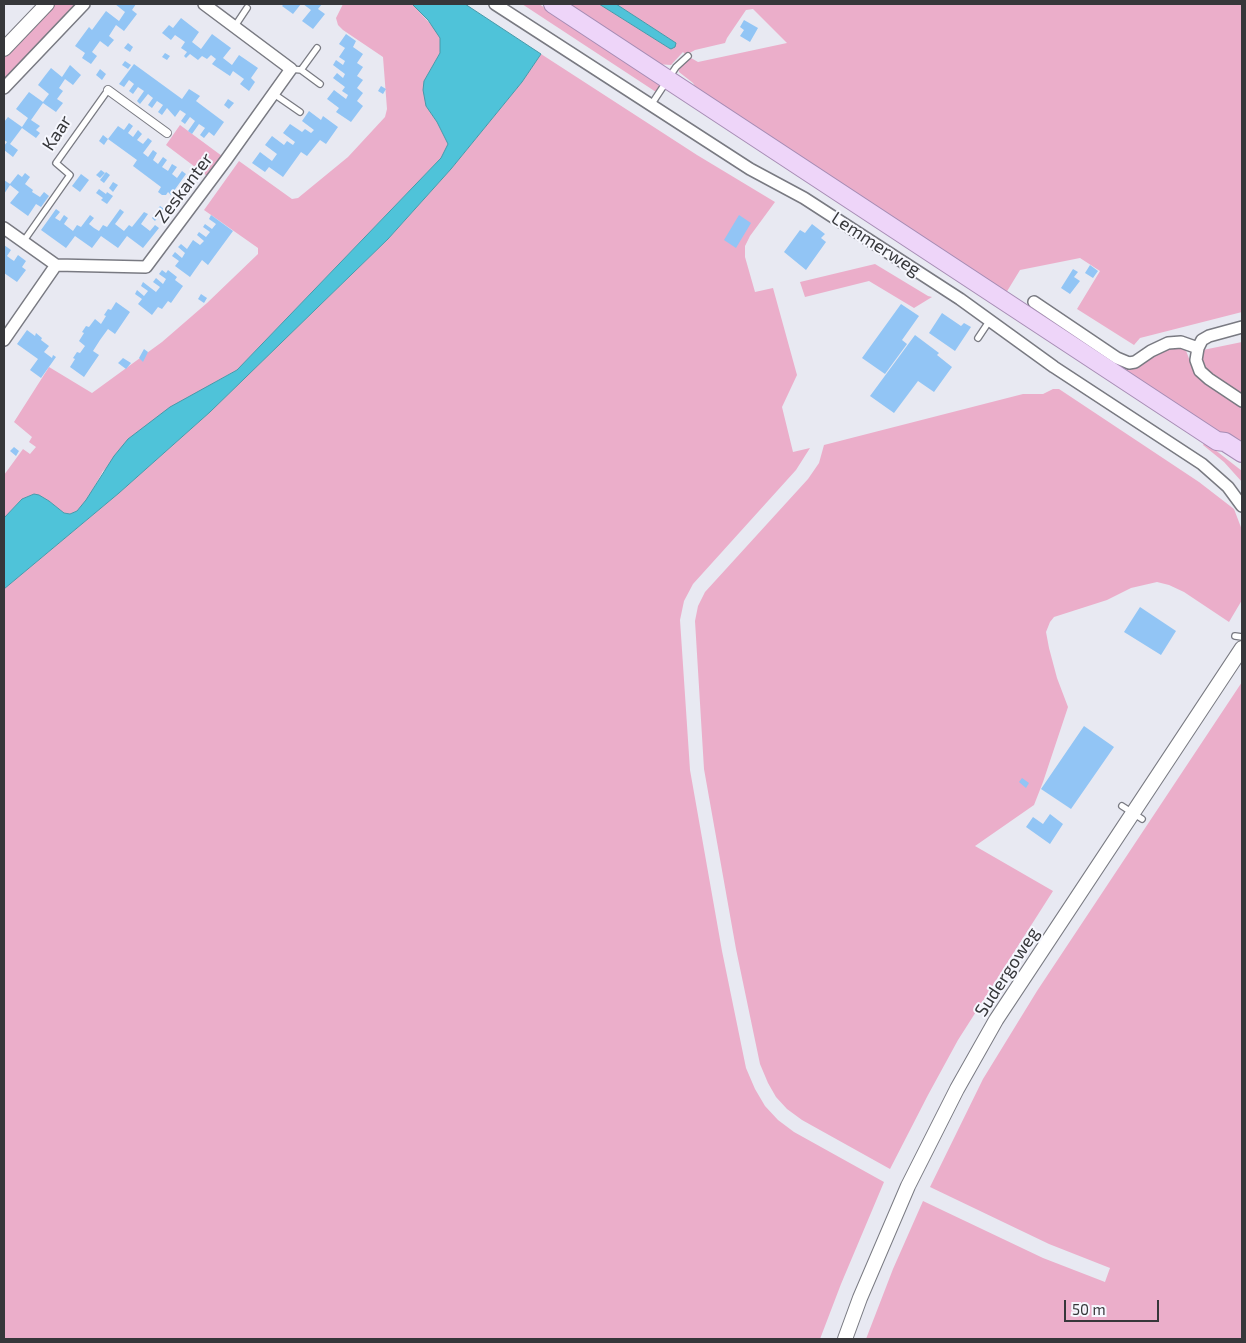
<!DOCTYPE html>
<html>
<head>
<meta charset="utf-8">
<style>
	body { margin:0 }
	#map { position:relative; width:1246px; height:1343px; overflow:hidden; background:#e8e9f2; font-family:"Exo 2",sans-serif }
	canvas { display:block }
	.frame { position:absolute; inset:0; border:5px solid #36373a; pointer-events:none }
	.scale { position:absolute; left:1064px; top:1300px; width:95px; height:22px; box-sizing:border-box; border:2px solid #36373a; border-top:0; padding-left:6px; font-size:15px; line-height:18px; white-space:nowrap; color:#36373a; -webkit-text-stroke:4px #f6f7fe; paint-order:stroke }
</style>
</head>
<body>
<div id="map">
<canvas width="1246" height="1343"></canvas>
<div class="frame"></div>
<div class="scale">50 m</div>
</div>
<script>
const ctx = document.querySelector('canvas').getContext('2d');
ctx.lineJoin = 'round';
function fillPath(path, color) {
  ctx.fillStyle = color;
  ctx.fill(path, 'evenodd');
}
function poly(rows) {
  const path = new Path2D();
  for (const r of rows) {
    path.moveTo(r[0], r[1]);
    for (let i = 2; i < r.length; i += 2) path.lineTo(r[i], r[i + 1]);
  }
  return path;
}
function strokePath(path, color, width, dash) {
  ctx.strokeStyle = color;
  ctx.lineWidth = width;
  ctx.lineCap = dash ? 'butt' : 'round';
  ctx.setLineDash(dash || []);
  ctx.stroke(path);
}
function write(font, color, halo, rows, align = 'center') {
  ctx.font = font + ' "Exo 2",sans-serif';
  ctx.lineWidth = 4;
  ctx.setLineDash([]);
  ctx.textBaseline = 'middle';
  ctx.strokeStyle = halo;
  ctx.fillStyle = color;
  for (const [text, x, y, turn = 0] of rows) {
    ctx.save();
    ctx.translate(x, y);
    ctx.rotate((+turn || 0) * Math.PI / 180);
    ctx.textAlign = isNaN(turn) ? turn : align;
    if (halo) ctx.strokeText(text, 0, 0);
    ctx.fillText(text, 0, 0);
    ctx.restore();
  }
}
const green = poly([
	[55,4,75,4,4,79,4,57],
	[343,4,412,4,435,29,440,38,440,53,424,81,426,106,437,122,448,144,441,158,237,370,215,382,103,471,87,500,77,511,70,514,64,513,49,501,34,494,22,499,4,518,4,475,23,449,30,454,36,447,29,442,32,437,14,422,49,367,92,393,162,342,207,303,258,254,258,248,204,210,239,161,292,199,298,198,348,157,385,117,387,109,383,57,343,30,338,25,336,18],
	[522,4,539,4,659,83,659,89,656,92],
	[565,4,599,4,669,48,676,43,616,4,1242,4,1242,312,1140,338,1134,345,1077,309,1100,271,1080,258,1020,270,1006,293,698,91,693,83,679,72,678,68,691,58,698,62,787,43,753,9,746,10,727,38,725,43,695,50,686,55,683,52,671,65,656,64],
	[541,54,697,155,775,202,750,236,745,246,745,257,755,292,773,288,797,375,782,407,793,452,810,448,796,470,693,584,684,601,680,620,690,770,722,951,746,1068,755,1089,765,1106,778,1120,794,1132,884,1182,841,1284,820,1339,4,1339,4,589,119,493,210,412,388,239,451,169,522,82],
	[180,125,222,156,207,176,166,145],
	[875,264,928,296,932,297,914,308,869,281,805,297,800,282],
	[1242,342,1242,396,1206,370,1202,358,1203,350],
	[1172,346,1185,348,1193,369,1198,376,1242,405,1242,449,1122,370,1124,366],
	[1053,389,1059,389,1199,482,1234,509,1242,530,1242,600,1229,622,1184,592,1169,585,1157,582,1131,588,1107,600,1054,617,1050,622,1046,632,1049,648,1057,678,1068,707,1043,782,1034,805,975,846,1053,891,958,1040,928,1095,890,1169,802,1120,787,1109,776,1097,768,1083,760,1064,736,949,704,769,695,621,698,606,705,592,808,479,819,463,824,445,1023,394,1043,394],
	[1205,442,1242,471,1242,482,1224,462,1203,445],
	[1242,682,1242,1339,866,1339,893,1269,923,1201,1043,1258,1105,1282,1110,1268,1049,1244,930,1187,983,1079,1037,991]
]);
const water = poly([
	[412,4,465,4,541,54,522,82,451,169,388,239,210,412,119,493,4,589,4,518,22,499,34,494,39,495,49,501,64,513,70,514,77,511,86,500,114,456,128,439,170,407,237,370,441,158,448,144,437,122,426,106,423,90,424,81,440,53,440,38,428,20,412,4],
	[599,4,616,4,676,43,675,47,671,49,669,48,599,4]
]);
const building = poly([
	[115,4,136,4,132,10,137,14,124,31,116,25,109,36,114,40,108,47,100,41,92,52,97,56,91,64,82,58,85,53,75,46,89,27,92,30,106,11,119,21,125,12],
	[284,4,301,4,293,14,282,6],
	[303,4,322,4,318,9,325,14,313,29,302,21,311,10],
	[181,18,199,32,192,42,201,49,212,34,231,48,223,58,232,65,239,55,258,68,251,78,255,82,249,91,240,84,244,79,233,71,230,76,212,64,216,59,211,55,207,59,202,56,198,60,190,54,186,58,184,56,187,52,181,48,185,42,175,35,171,40,162,33,169,25,173,28],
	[744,20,758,28,750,42,740,36,744,30,740,27],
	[346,34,356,41,353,47,363,54,357,63,363,67,357,76,363,80,357,88,363,93,357,101,363,106,351,122,336,112,339,108,327,99,334,90,346,99,348,95,342,91,345,87,333,78,337,73,343,78,345,74,333,65,336,60,343,65,345,61,339,57,345,48,339,44],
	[128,43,133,47,130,52,124,48],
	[165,53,170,56,167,60,162,57],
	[125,61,131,65,128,69,122,65],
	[134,64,182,99,189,89,200,96,196,101,224,122,214,136,209,132,204,138,200,135,205,128,199,124,192,134,188,131,195,121,190,117,185,124,181,121,186,114,180,110,175,117,167,108,162,115,158,112,163,105,157,101,152,108,148,105,153,98,148,94,140,104,137,101,144,91,138,87,133,94,129,91,134,84,129,80,124,87,119,84],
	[70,65,81,75,73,85,65,79,59,88,63,91,57,99,63,103,56,112,43,103,31,120,40,126,36,130,40,133,36,138,22,128,10,144,18,150,13,157,4,150,4,146,7,142,4,140,4,122,8,117,22,127,28,118,16,109,29,92,43,102,49,94,38,85,44,77,51,68,62,77],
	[100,69,106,74,102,80,96,75],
	[381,86,386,89,383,94,378,91],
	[228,99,234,103,229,109,224,105],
	[309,111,321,120,323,116,338,127,326,144,320,140,307,156,301,152,283,177,269,167,265,172,252,163,260,152,272,161,277,154,265,145,272,136,284,145,287,141,293,145,295,142,283,133,290,124,302,132,305,129,311,133,314,130,302,121],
	[129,123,133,126,128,133,133,137,138,130,142,134,137,140,143,144,148,138,152,141,143,153,148,157,153,150,157,153,153,160,158,164,163,157,167,160,162,167,168,171,172,164,177,167,172,174,177,178,182,171,186,174,171,195,168,192,166,195,162,195,158,192,161,187,133,166,137,160,108,139,104,145,99,141,103,135,108,139,118,126,124,130],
	[101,170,105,173,100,178,96,175],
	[106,172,110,175,104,183,100,180],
	[25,173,30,177,25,184,33,190,32,192,40,197,44,192,49,196,41,207,36,204,28,216,10,203,19,192,10,185,4,194,4,180,10,184,18,174,22,177],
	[81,174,89,180,80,192,72,186],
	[113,182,118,185,113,192,109,188],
	[99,189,106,194,107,192,113,196,107,204,101,200,103,198,96,193],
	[160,206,164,209,161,213,157,210],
	[56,209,60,212,55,218,60,221,64,215,68,218,64,224,73,231,77,225,81,227,90,215,94,218,89,224,94,228,99,231,103,225,107,227,120,209,124,212,115,224,124,231,129,225,132,227,144,212,148,214,141,224,150,231,155,225,159,228,143,248,127,236,118,248,101,236,92,248,75,236,66,248,41,230],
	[156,213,159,216,155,221,152,218],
	[211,215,233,231,208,265,202,260,190,277,175,266,179,261,172,256,175,252,182,258,185,253,178,247,181,244,187,249,193,240,200,245,204,241,197,235,199,232,206,237,210,232,203,227,205,224,212,229,216,224,209,219],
	[739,215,751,223,736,248,724,240],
	[812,224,825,234,821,238,826,242,806,270,784,252,800,230,805,233],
	[4,245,11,250,7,256,11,259,14,261,18,255,26,261,22,267,26,270,17,282,4,273],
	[1090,265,1098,271,1093,278,1085,273],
	[1073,269,1078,272,1074,277,1080,281,1070,294,1061,288],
	[162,270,166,273,168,270,177,277,175,280,183,286,171,303,168,301,162,309,158,307,152,315,138,304,142,299,135,294,137,290,144,296,148,291,141,286,143,282,156,292,160,287,153,282,156,278,163,284,166,279,159,274],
	[201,294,207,298,204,303,198,299],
	[116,302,130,312,115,334,108,329,100,340,93,351,99,355,84,377,70,367,75,359,73,358,77,352,80,353,85,346,79,341,84,333,82,332,86,326,89,327,95,319,101,324,106,316,104,315,108,309,111,310],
	[901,304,919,316,902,340,907,344,885,374,862,358],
	[942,313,961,326,964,323,971,327,955,351,929,333],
	[27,330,35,336,36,333,42,338,41,340,49,346,44,352,52,358,53,355,56,357,41,378,30,370,38,359,17,344],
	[915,335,939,353,937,355,952,367,934,392,918,381,894,413,870,396],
	[144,349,148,352,143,362,139,358],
	[123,358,131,363,126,369,118,363],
	[14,447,19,451,16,456,10,451],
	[1140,607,1176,631,1161,655,1124,632],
	[1084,726,1114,747,1071,809,1041,789],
	[1022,778,1029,783,1026,788,1019,782],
	[1050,814,1063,824,1050,844,1026,827,1033,817,1043,824]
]);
const service = poly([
	[235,26,247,8],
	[291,69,301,70,320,84],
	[301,70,317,48],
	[274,94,300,112],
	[651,105,676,67,688,56],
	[23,242,70,175,56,163,108,90],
	[978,338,990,320],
	[1235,636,1242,637],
	[1122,806,1142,819]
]);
const pedestrian = poly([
	[108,90,167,133]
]);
const minor = poly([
	[495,4,750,169,804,198,960,299,1054,367,1202,464,1228,487,1242,506],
	[4,88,84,4],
	[4,228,56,265],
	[1034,302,1117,358,1129,363,1135,362,1151,351,1168,343,1181,342,1198,348,1202,340,1209,336,1242,327],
	[4,340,56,265,146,267,226,160,291,69,204,4],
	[1198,348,1196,360,1200,371,1209,379,1242,401]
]);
const tertiary = poly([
	[4,49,47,4],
	[845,1339,860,1298,908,1186,957,1089,996,1020,1242,648]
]);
const primary = poly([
	[553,4,1217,441,1225,442,1242,453]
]);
const streetNames = [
	["Kaar",57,133,-57],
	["Zeskanter",184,188,-53],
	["Lemmerweg",876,244,33],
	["Sudergoweg",1007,972,-57]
];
fillPath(green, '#ebaeca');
fillPath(water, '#4fc3d9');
strokePath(water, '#4899a9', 1);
fillPath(building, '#92c5f5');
strokePath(service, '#797a82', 8);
strokePath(pedestrian, '#797a82', 10);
strokePath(minor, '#797a82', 14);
strokePath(tertiary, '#797a82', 16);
strokePath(primary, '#a68cb4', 20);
strokePath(service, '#fff', 5.5);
strokePath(pedestrian, '#fff', 8);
strokePath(minor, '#fff', 11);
strokePath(tertiary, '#fff', 14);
strokePath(primary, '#eed5f9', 18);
write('18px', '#36373a', '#f6f7fe', streetNames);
</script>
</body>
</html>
